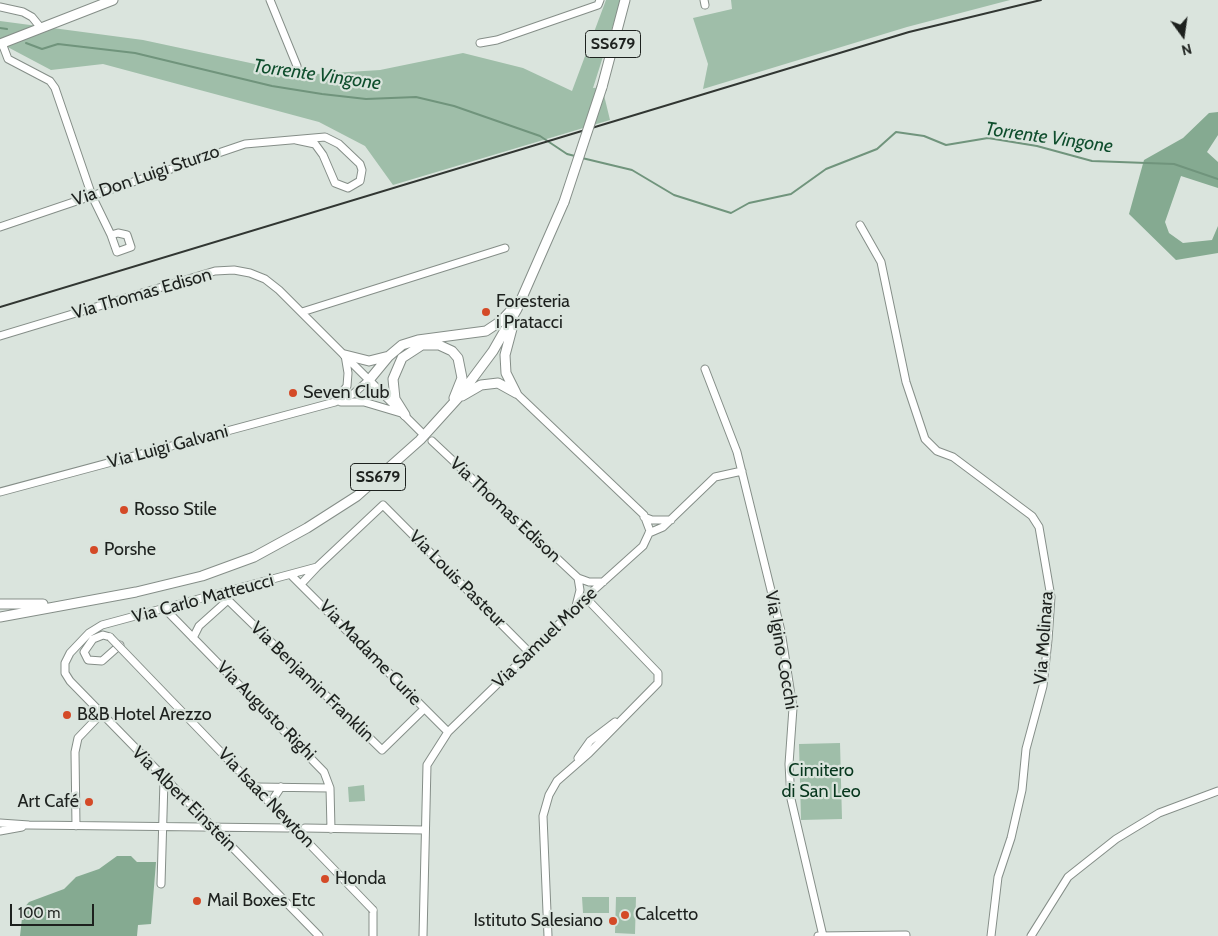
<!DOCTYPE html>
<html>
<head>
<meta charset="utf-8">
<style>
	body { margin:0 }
	#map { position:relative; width:1218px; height:936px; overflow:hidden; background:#dae4dd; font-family:Cabin,sans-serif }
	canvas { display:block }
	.north { position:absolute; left:1158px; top:10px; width:50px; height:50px; -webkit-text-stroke:4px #dae4dd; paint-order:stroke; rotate:166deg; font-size:14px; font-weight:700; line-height:20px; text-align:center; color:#1d211e }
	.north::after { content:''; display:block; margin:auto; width:18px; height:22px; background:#1d211e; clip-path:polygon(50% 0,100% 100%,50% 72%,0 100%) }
	.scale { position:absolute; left:10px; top:904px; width:84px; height:22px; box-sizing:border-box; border:2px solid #1d211e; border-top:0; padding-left:6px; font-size:15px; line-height:18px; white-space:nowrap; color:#1d211e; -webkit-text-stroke:4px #dae4dd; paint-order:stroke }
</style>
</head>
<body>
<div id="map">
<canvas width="1218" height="936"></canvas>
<div class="north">N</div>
<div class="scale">100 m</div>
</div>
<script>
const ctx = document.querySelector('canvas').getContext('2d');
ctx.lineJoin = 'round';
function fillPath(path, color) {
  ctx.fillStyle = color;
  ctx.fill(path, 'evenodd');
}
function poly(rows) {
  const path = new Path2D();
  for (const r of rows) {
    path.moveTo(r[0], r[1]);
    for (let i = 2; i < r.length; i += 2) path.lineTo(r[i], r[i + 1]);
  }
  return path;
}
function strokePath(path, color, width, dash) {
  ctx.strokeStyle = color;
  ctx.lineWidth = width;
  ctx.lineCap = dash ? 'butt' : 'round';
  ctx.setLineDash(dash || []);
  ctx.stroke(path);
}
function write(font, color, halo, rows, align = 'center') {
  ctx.font = font + ' Cabin,sans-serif';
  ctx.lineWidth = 4.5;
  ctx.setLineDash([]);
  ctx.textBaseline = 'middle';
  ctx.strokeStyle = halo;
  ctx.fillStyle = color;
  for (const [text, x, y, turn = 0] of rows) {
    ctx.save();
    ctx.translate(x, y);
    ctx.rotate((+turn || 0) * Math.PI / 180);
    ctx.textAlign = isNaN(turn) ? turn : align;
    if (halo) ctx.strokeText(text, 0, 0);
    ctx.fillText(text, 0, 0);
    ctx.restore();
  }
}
const green = poly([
	[606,0,621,0,593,88,602,87,610,120,393,185,365,146,319,122,103,64,51,70,0,43,0,21,143,40,255,64,316,74,380,70,463,53,523,68,572,91],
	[731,0,1010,0,907,27,703,89,708,64,693,18,732,9],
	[840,743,842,819,801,820,799,744],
	[364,785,365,801,349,802,348,787],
	[582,897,609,897,609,913,583,913],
	[616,897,636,897,635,934,615,933]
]);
const forest = poly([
	[1218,112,1218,135,1207,152,1218,162,1218,188,1181,176,1165,222,1169,233,1183,243,1212,240,1218,226,1218,253,1176,260,1129,214,1144,160,1183,138,1209,113],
	[117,856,131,856,137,862,156,862,151,924,138,925,137,936,20,936,23,909,29,902,64,889,76,877,99,869]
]);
const stream = poly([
	[0,28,7,29],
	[26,43,42,49,58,44,135,53,272,86,322,94,366,99,416,97,454,106,540,136,567,154,575,156],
	[582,158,632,170,674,195,731,213,749,203,791,194,826,169,877,149,896,132,924,136,946,145,988,138,1037,146,1092,161,1174,164,1218,179]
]);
const minor = poly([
	[270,0,297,66],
	[704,0,705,5],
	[0,7,23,12,32,17,41,28],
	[2,43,8,59,50,81,55,88,92,196,111,235,117,252,131,247,127,235,118,233,111,235],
	[480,43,497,40,598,5,600,0],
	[860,225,881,262,906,382,925,439,937,451,953,457,1032,516,1039,527,1051,597,1048,640,1043,686,1026,749,1022,790,1011,838,998,877,991,936],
	[0,227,245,144,325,137,339,144,360,164,362,170,360,181,348,188,335,183,323,155,315,144,296,140],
	[302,312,505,248],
	[0,336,215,271,234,270,250,273,265,279,279,290,421,432],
	[705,369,737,452,781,631,793,708,789,764,791,799,823,936],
	[335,402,347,386,348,373,345,355],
	[341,402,364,402,401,413],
	[432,441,578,578,589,582,603,582],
	[0,492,335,402,353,394,370,379],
	[644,517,652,520,671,520],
	[649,533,663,527,715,477,742,471],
	[291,575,448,732],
	[302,583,317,567],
	[225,592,228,600,382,750,424,709],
	[576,606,580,590,578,578],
	[166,610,324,772,330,788,331,829],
	[110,637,103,635,93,639,84,652,88,660,102,661,120,645],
	[193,638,199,626,228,600],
	[578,758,590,741,615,722],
	[256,787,330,788],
	[271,802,281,787],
	[0,823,29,825,288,828],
	[76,826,75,752,78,738,101,714],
	[305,828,424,830],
	[0,831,22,827],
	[161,884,164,780],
	[319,936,70,681,65,673,65,663,70,653,89,633,102,625,317,567,383,505,530,653],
	[373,936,373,910],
	[423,936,427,765,448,732,594,590,643,546,650,531,644,515,516,393],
	[548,936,543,816,549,795,557,781,589,753,658,683,658,673,586,598],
	[818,936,906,935],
	[1031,936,1068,877,1116,839,1159,813,1218,791]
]);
const major = poly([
	[0,44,113,0],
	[602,87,625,0],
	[514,321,505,355,506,373,516,393],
	[345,355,369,361,389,356],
	[370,379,389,356,402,345,418,340,486,331,501,321,515,306],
	[462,396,481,385,498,383,516,393],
	[405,415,395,399,393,379,402,358,422,345,439,345,452,351,458,358,462,378,454,398],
	[0,604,43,604],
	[0,617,136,592,202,576,254,557,307,528,357,496,420,440,458,398,493,351,517,309,564,202]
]);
const rail = poly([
	[0,307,909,32,1041,0]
]);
const minorBridge = poly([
	[110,637,373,910]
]);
const majorBridge = poly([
	[564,202,602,87]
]);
const markers = [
	[486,312,5,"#d44a27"],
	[293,393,5,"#d44a27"],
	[124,510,5,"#d44a27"],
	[94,550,5,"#d44a27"],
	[67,715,5,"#d44a27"],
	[89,802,5,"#d44a27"],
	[325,879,5,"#d44a27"],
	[197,901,5,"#d44a27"],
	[625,915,5,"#d44a27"],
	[613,921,5,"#d44a27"]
];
const shields = [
	[613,44,55],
	[378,477,55]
];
const shieldNames = [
	["SS679",613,44],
	["SS679",378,477]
];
const streetNames = [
	["Via Don Luigi Sturzo",146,176,-19],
	["Via Thomas Edison",142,294,-16],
	["Via Luigi Galvani",168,447,-15],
	["Via Thomas Edison",505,510,43],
	["Via Louis Pasteur",457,579,45],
	["Via Carlo Matteucci",203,599,-15],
	["Via Samuel Morse",545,638,-44],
	["Via Molinara",1044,638,-86],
	["Via Igino Cocchi",781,650,80],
	["Via Madame Curie",370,653,46],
	["Via Benjamin Franklin",312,682,44],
	["Via Augusto Righi",266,711,45],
	["Via Isaac Newton",266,798,46],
	["Via Albert Einstein",184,799,45]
];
const poiNames = [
	["Foresteria",496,302],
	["i Pratacci",496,323],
	["Seven Club",303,393],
	["Rosso Stile",134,510],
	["Porshe",104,550],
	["B&B Hotel Arezzo",77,715],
	["Art Café",79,802,"right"],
	["Honda",335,879],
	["Mail Boxes Etc",207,901],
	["Calcetto",635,915],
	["Istituto Salesiano",603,921,"right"]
];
const parkNames = [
	["Cimitero",821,771],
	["di San Leo",821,792]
];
const waterNames = [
	["Torrente Vingone",317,75,8],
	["Torrente Vingone",1049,138,8]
];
fillPath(green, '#9fbea9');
fillPath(forest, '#85aa91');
strokePath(stream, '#70947c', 2);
strokePath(minor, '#858e88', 9);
strokePath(major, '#858e88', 11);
strokePath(minor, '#fff', 7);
strokePath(major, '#fff', 9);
strokePath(rail, '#313632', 2);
strokePath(minorBridge, '#858e88', 9, []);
strokePath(majorBridge, '#858e88', 11, []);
strokePath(minorBridge, '#fff', 7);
strokePath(majorBridge, '#fff', 9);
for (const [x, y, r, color] of markers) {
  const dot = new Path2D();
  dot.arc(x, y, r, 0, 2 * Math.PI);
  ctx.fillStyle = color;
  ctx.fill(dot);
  strokePath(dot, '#dae4dd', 2);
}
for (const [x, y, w] of shields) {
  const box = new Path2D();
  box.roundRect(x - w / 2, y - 13.5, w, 27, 4);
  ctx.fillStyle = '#dae4dd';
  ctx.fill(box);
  strokePath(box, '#1d211e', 1);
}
write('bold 16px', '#1d211e', null, shieldNames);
write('18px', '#1d211e', '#dae4dd', streetNames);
write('18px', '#1d211e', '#dae4dd', poiNames, 'left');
write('18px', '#06361d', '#dae4dd', parkNames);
write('italic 19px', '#0f4e2d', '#dae4dd', waterNames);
</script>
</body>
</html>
